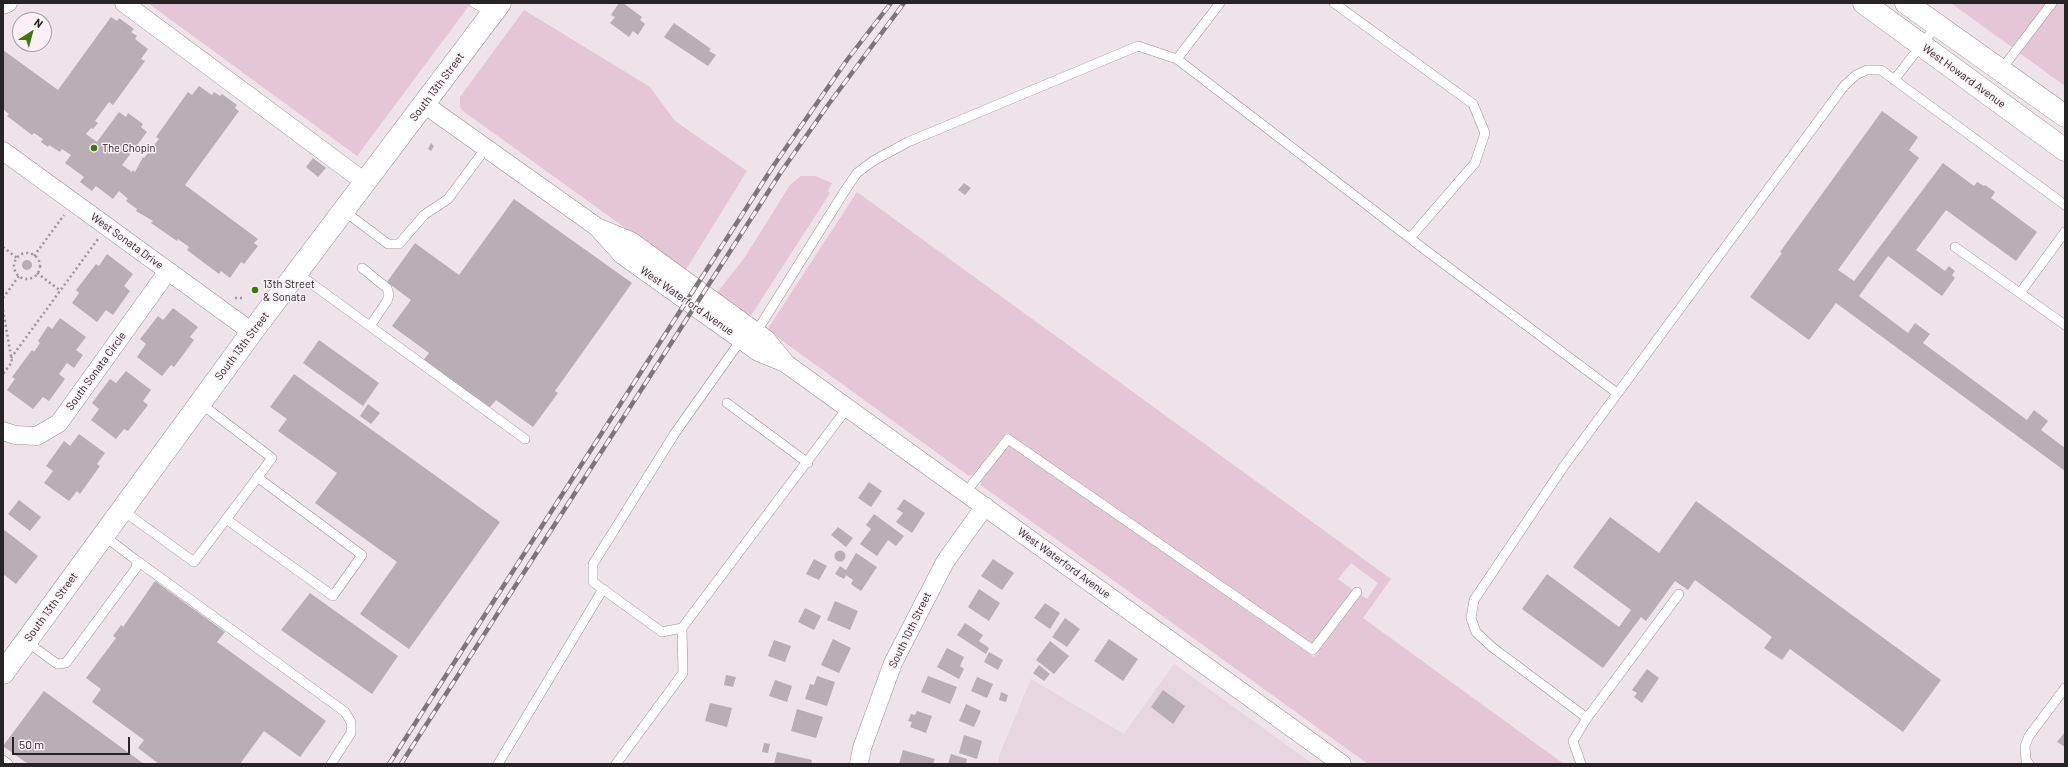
<!DOCTYPE html>
<html>
<head>
<meta charset="utf-8">
<style>
	body { margin:0 }
	#map { position:relative; width:2068px; height:767px; overflow:hidden; background:#ede3e8; font-family:Barlow,sans-serif }
	canvas { display:block }
	.frame { position:absolute; inset:0; border:4px solid #282426; pointer-events:none }
	.north { position:absolute; left:12px; top:12px; width:40px; height:40px; box-sizing:border-box; background:#faf0f5; border:1px solid #a69ea2; border-radius:50%; rotate:36deg; font-size:11px; font-weight:700; line-height:16px; text-align:center; color:#282426 }
	.north::after { content:''; display:block; margin:auto; width:14px; height:18px; background:#3f7709; clip-path:polygon(50% 0,100% 100%,50% 72%,0 100%) }
	.scale { position:absolute; left:12px; top:737px; width:118px; height:18px; box-sizing:border-box; border:2px solid #282426; border-top:0; padding-left:5px; font-size:12px; line-height:14px; white-space:nowrap; color:#282426; -webkit-text-stroke:3px #faf0f5; paint-order:stroke }
</style>
</head>
<body>
<div id="map">
<canvas width="2068" height="767"></canvas>
<div class="frame"></div>
<div class="north">N</div>
<div class="scale">50 m</div>
</div>
<script>
const ctx = document.querySelector('canvas').getContext('2d');
ctx.lineJoin = 'round';
function fillPath(path, color) {
  ctx.fillStyle = color;
  ctx.fill(path, 'evenodd');
}
function poly(rows) {
  const path = new Path2D();
  for (const r of rows) {
    if (r.length === 3) {
      path.moveTo(r[0] + r[2], r[1]);
      path.arc(r[0], r[1], r[2], 0, 2 * Math.PI);
      continue;
    }
    path.moveTo(r[0], r[1]);
    for (let i = 2; i < r.length; i += 2) path.lineTo(r[i], r[i + 1]);
  }
  return path;
}
function strokePath(path, color, width, dash) {
  ctx.strokeStyle = color;
  ctx.lineWidth = width;
  ctx.lineCap = dash ? 'butt' : 'round';
  ctx.setLineDash(dash || []);
  ctx.stroke(path);
}
function write(font, color, halo, rows, align = 'center') {
  ctx.font = font + ' Barlow,sans-serif';
  ctx.lineWidth = 3;
  ctx.setLineDash([]);
  ctx.textBaseline = 'middle';
  ctx.strokeStyle = halo;
  ctx.fillStyle = color;
  for (const [text, x, y, turn = 0] of rows) {
    ctx.save();
    ctx.translate(x, y);
    ctx.rotate((+turn || 0) * Math.PI / 180);
    ctx.textAlign = isNaN(turn) ? turn : align;
    if (halo) ctx.strokeText(text, 0, 0);
    ctx.fillText(text, 0, 0);
    ctx.restore();
  }
}
const built = poly([
	[1174,664,1313,764,998,764,999,756,1031,679,1124,734]
]);
const green = poly([
	[148,3,471,3,357,156],
	[1951,3,2065,3,2065,86],
	[524,10,650,87,675,121,747,171,685,271,463,111,460,107,460,97],
	[801,176,815,176,832,183,828,191,830,193,752,314,747,316,716,294,745,257,790,185],
	[857,192,1391,579,1363,618,1564,764,1368,764,981,485,981,480,1009,444,1314,657,1361,595,1367,599,1378,583,1351,563,1338,579,1353,590,1312,645,1006,433,974,474,969,476,769,331,769,327]
]);
const building = poly([
	[619,3,623,3,642,17,640,20,645,24,638,35,633,31,629,37,610,23,615,17,611,15],
	[111,17,117,21,119,18,134,29,131,32,137,36,135,39,148,49,141,59,145,61,113,105,109,102,95,121,98,123,93,129,91,128,86,134,97,142,119,112,126,117,128,113,143,124,141,127,147,132,122,165,132,172,133,170,135,172,143,157,144,158,159,139,156,137,188,92,192,95,199,86,212,95,214,92,220,96,222,94,237,105,235,108,239,111,185,185,258,239,254,243,258,246,244,264,241,262,230,278,221,271,219,274,187,250,189,247,178,239,177,241,151,223,153,221,136,211,137,209,126,201,128,199,119,191,113,199,96,186,92,191,80,182,84,177,65,163,71,155,62,149,60,152,49,145,48,147,41,142,43,139,34,133,32,135,7,116,9,114,3,109,3,50,58,90],
	[674,23,711,49,709,51,716,55,708,66,664,37],
	[1882,111,1918,137,1909,150,1919,158,1838,270,1854,281,1943,163,1974,186,1977,182,1984,186,1985,185,1995,192,1991,198,2037,232,2016,261,1946,210,1916,250,1945,271,1949,266,1955,271,1952,275,1955,278,1942,296,1888,256,1859,296,1908,333,1915,323,1930,334,1923,343,2027,420,2034,410,2048,421,2041,430,2065,448,2065,471,1836,303,1809,340,1750,297,1782,253,1780,252],
	[431,143,434,146,431,151,428,149],
	[313,158,326,168,318,177,306,167],
	[964,183,971,188,965,195,958,190],
	[514,199,632,283,555,391,558,393,533,427,496,400,490,407,474,396,473,399,422,362,429,353,392,326,411,300,387,282,415,243,459,275],
	[107,254,133,274,124,286,130,291,113,315,106,310,97,322,72,303,79,293,76,290,96,264,99,266],
	[27,265,5],
	[173,308,198,327,190,337,194,340,174,367,171,365,162,376,137,357,146,344,140,339,158,316,163,320],
	[60,318,86,337,76,350,83,355,74,368,67,363,59,374,65,379,49,401,43,397,33,409,7,390,15,379,12,377,32,350,34,352,40,343,38,341,48,326,52,329],
	[319,340,379,383,363,406,303,363],
	[126,371,151,390,143,401,148,405,128,431,124,429,116,439,91,420,99,409,92,403,110,379,116,383],
	[294,374,500,522,409,649,360,614,397,562,315,503,337,473,278,431,287,419,270,407],
	[368,404,380,413,371,424,360,416],
	[79,434,105,453,97,464,100,466,80,494,77,491,69,501,44,483,53,471,46,466,64,441,70,446],
	[869,482,882,491,871,507,858,498],
	[904,499,925,513,912,533,896,522,903,513,897,509],
	[19,500,41,517,30,531,8,514],
	[1696,501,1941,680,1903,732,1790,649,1782,660,1764,648,1772,637,1695,580,1688,590,1675,581,1646,621,1641,617,1603,668,1522,609,1547,574,1619,627,1631,610,1573,567,1610,517,1659,553],
	[874,514,904,536,896,546,888,540,877,556,860,544,871,529,866,525],
	[838,527,853,538,846,547,831,535],
	[3,529,38,556,16,584,3,574],
	[840,556,5.5],
	[856,553,877,567,861,591,851,584,853,580,846,575,844,579,835,574,840,566,846,570],
	[814,559,827,566,819,580,806,574],
	[993,559,1014,573,1002,590,981,576],
	[155,581,225,632,217,642,326,721,300,757,264,731,240,764,159,764,138,748,144,740,92,702,101,689,86,678,116,638,113,636,121,625,123,627],
	[979,589,1000,603,989,621,968,607],
	[310,593,398,656,372,694,281,630],
	[835,601,858,611,850,630,827,620],
	[1045,603,1060,613,1050,629,1034,618],
	[805,608,821,616,814,630,798,622],
	[1065,618,1080,629,1067,647,1052,637],
	[965,623,983,635,979,641,989,648,986,654,957,635],
	[833,639,851,648,839,673,821,665],
	[1109,639,1138,659,1123,681,1094,661],
	[774,640,791,646,785,662,768,656],
	[1050,641,1069,656,1054,674,1036,660],
	[947,648,964,657,960,666,964,669,959,679,937,667],
	[989,652,1003,660,998,670,984,662],
	[1039,665,1050,674,1044,681,1033,673],
	[1647,669,1659,678,1642,703,1634,697,1637,693,1632,690],
	[726,675,736,677,733,687,724,685],
	[817,676,835,682,827,706,805,699,810,684,814,685],
	[928,676,957,687,950,704,921,692],
	[977,677,993,684,987,698,971,691],
	[775,680,792,686,787,702,769,696],
	[1163,690,1185,706,1173,724,1151,707],
	[44,691,144,764,28,764,3,746],
	[1001,692,1008,695,1006,702,999,700],
	[710,703,732,708,727,727,705,721],
	[966,704,981,711,974,727,959,721],
	[797,709,823,717,816,738,791,731],
	[917,711,932,716,926,733,910,727,912,722,908,721,911,714,915,715],
	[2065,732,2065,747,2057,742],
	[964,735,982,741,977,759,959,753],
	[764,743,770,744,768,753,762,752],
	[903,750,935,759,933,764,899,764],
	[777,752,812,760,811,764,774,764],
	[951,754,967,759,966,764,948,764]
]);
const path = poly([
	[3,247,17,258],
	[27,266,13],
	[34,256,64,215],
	[37,273,61,291],
	[3,298,19,276],
	[235,298,244,298],
	[3,310,12,362,3,374],
	[11,358,98,239]
]);
const lane = poly([
	[474,3,492,13],
	[1334,3,1473,104,1485,133,1475,163,1410,238],
	[1177,59,1220,3],
	[2001,70,2052,3],
	[1894,80,1937,25],
	[344,211,388,244,399,244,424,215,448,199,486,148],
	[1955,247,2065,325],
	[362,268,387,288,389,295,387,301,370,326],
	[297,273,525,439],
	[2020,293,2065,232],
	[755,334,846,189,857,173,873,161,908,142,1138,46,1177,59,1424,249,1617,393],
	[741,340,675,433,593,564,593,582,662,632,682,628,848,407],
	[727,403,808,463],
	[966,492,1008,439,1313,650,1357,592],
	[122,510,194,562,272,458,200,403],
	[226,519,333,596,362,555,257,477],
	[136,560,345,712,351,722,351,733,331,764],
	[26,641,57,664,66,663,136,568,136,560,103,535],
	[1587,718,1492,647,1476,632,1471,618,1474,600,1564,466,1844,86,1856,75,1867,70,1881,70,2065,205],
	[3,760,8,764],
	[498,764,603,589],
	[616,764,683,673,682,628],
	[1581,764,1573,741,1587,718,1679,594],
	[2029,764,2026,761,2025,746,2029,736,2065,688]
]);
const street = poly([
	[124,3,366,183],
	[3,5,8,3],
	[424,104,597,227,631,241,766,339,784,361],
	[3,151,252,332],
	[597,227,622,255,758,352,785,363,1342,764],
	[3,431,15,435,37,436,59,423,168,271],
	[859,764,862,748,893,663,945,562,985,506]
]);
const secondary = poly([
	[1864,3,2065,150],
	[1906,3,2065,116],
	[3,673,252,332,500,3]
]);
const rail = poly([
	[389,764,774,165,847,60,891,3],
	[401,764,781,172,828,105,904,3]
]);
const markers = [
	[94,148,4,"#3f7709"],
	[255,290,4,"#3f7709"]
];
const streetNames = [
	["West Howard Avenue",1964,76,36],
	["South 13th Street",437,87,-53],
	["West Sonata Drive",127,241,36],
	["West Waterford Avenue",687,301,35],
	["South 13th Street",242,346,-53],
	["South Sonata Circle",96,371,-54],
	["West Waterford Avenue",1064,563,36],
	["South 13th Street",51,607,-54],
	["South 10th Street",910,630,-64]
];
const poiNames = [
	["The Chopin",102,148],
	["13th Street",263,284],
	["& Sonata",263,297]
];
fillPath(built, '#e7d5df');
fillPath(green, '#e4c6d6');
fillPath(building, '#b8aeb3');
strokePath(lane, '#999095', 10);
strokePath(street, '#999095', 19);
strokePath(secondary, '#999095', 23);
strokePath(path, '#9d9599', 2.5, [2, 3]);
strokePath(lane, '#fff', 9);
strokePath(street, '#fff', 18);
strokePath(secondary, '#fff', 22);
strokePath(rail, '#7d7679', 4.5);
strokePath(rail, '#faf0f5', 3, [9]);
for (const [x, y, r, color] of markers) {
  const dot = new Path2D();
  dot.arc(x, y, r, 0, 2 * Math.PI);
  ctx.fillStyle = color;
  ctx.fill(dot);
  strokePath(dot, '#faf0f5', 1.5);
}
write('11px', '#282426', '#faf0f5', streetNames);
write('11px', '#282426', '#faf0f5', poiNames, 'left');
</script>
</body>
</html>
